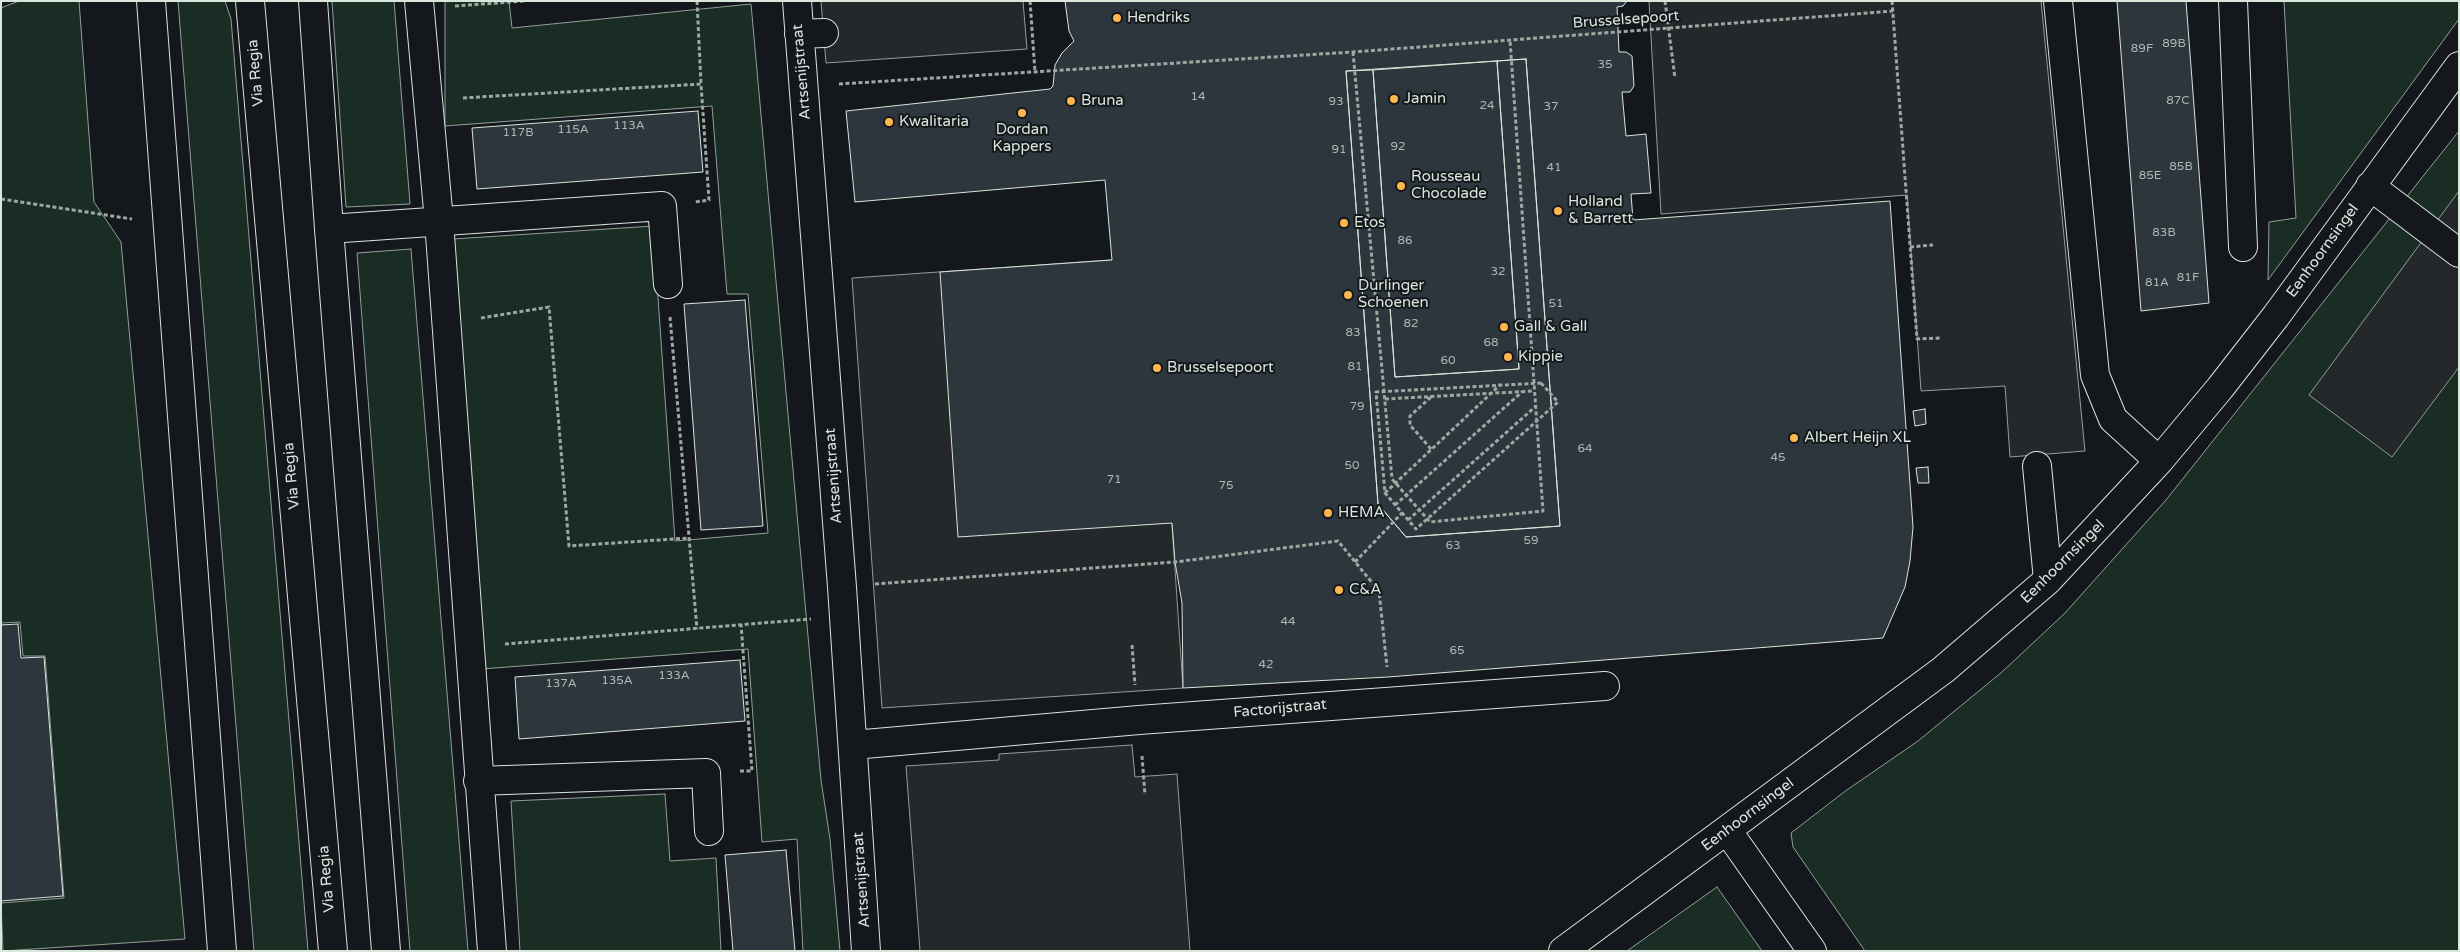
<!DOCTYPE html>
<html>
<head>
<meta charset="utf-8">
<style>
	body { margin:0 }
	#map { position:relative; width:2460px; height:952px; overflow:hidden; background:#14181c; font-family:"Varela Round",sans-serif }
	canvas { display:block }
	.frame { position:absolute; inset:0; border:2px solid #d8e6dc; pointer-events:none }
</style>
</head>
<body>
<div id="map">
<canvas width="2460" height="952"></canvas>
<div class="frame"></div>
</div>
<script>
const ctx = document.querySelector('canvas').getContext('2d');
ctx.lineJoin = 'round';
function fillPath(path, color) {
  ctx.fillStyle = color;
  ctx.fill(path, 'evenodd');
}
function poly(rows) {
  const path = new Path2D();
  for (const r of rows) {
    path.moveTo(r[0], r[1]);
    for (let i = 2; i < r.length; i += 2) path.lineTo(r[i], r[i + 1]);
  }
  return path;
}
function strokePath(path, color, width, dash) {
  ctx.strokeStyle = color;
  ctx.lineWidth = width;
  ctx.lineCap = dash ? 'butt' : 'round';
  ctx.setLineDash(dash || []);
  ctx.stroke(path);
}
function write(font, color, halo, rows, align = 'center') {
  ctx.font = font + ' "Varela Round",sans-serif';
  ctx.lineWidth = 4;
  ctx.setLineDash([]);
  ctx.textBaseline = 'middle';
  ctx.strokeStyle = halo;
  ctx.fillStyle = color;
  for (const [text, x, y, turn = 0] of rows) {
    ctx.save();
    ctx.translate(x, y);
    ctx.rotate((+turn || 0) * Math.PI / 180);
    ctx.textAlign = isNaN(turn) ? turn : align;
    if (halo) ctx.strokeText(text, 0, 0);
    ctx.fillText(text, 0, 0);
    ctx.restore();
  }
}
const green = poly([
	[19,1,79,1,94,202,121,242,185,939,3,951,1,903,64,898,45,656,23,656,20,622,1,623,1,8,19,1],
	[178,1,225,1,231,19,308,951,254,951,178,1],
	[332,1,394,1,410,204,346,207,332,1],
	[445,1,509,1,512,28,751,4,821,780,830,839,840,951,803,951,797,839,762,842,748,649,481,669,453,239,653,226,675,541,768,533,748,294,727,294,712,106,445,126,445,1],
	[2284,1,2459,1,2459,19,2268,280,2269,222,2296,218,2284,1],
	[2459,131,2459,951,1865,951,1793,847,1791,833,1844,792,1918,741,2002,672,2065,613,2166,500,2459,131],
	[411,249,468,951,410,951,357,253,411,249],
	[665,794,670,861,716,858,721,951,520,951,511,801,665,794],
	[1717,887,1762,951,1627,951,1717,887]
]);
const parking = poly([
	[821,1,1023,1,1027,49,826,63,821,1],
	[1649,1,2041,1,2085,451,2010,457,2005,386,1921,391,1907,195,1661,214,1649,1],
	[2459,191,2459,367,2392,457,2309,395,2459,191],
	[1154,257,1183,688,882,708,852,278,1154,257],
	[1132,745,1135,777,1177,774,1190,951,920,951,906,766,999,760,999,754,1132,745]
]);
const building = poly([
	[1065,1,1627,1,1623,6,1617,7,1619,52,1626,52,1632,56,1634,86,1630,92,1622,92,1626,136,1646,134,1651,193,1631,194,1633,220,1890,201,1913,527,1910,561,1905,587,1883,638,1388,677,1183,688,1182,603,1175,562,1172,523,958,537,940,272,1112,260,1105,180,855,202,846,111,1050,89,1053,86,1055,65,1062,53,1074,41,1069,31,1065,1],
	[1526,59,1560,526,1406,537,1378,504,1346,71,1526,59],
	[2117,1,2186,1,2209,303,2141,311,2117,1],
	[1526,59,1560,526,1406,537,1378,504,1346,71,1373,70,1395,377,1519,369,1497,61,1526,59],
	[1497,61,1519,369,1395,377,1373,70,1497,61],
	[698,111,703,172,477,189,472,128,698,111],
	[745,300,763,526,701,530,684,304,745,300],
	[1925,409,1926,424,1915,426,1913,411,1925,409],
	[1928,467,1929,483,1918,483,1916,468,1928,467],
	[18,624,21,658,44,657,63,896,1,901,1,625,18,624],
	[740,660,745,721,519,739,515,677,740,660],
	[786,850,795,951,733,951,725,855,786,850]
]);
const path = poly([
	[697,1,701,84],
	[1030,1,1035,72],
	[1665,1,1675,78],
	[1892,1,1917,339,1940,338],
	[455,6,524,1],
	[1353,52,1392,479,1430,522,1543,511,1510,40],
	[839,84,1353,52,1893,11],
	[463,98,701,84,709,200,695,202],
	[1,199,132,219],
	[1910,247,1933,245],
	[670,317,697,629],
	[481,318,549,307,569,546,689,538],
	[1541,383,1558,402,1416,529,1385,493,1376,392,1541,383],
	[1385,399,1534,391],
	[1431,449,1410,425,1410,416,1431,397],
	[1385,493,1501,384],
	[1395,505,1523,391],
	[1408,520,1536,406],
	[1355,562,1402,513],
	[875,584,1175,562,1338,541,1379,591,1387,667],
	[505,644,811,619],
	[1132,645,1135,685],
	[1142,756,1145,795],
	[740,771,752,771,741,624]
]);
const minor = poly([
	[151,1,222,951],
	[419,1,439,221,492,951],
	[797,1,842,587,866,951],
	[2058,1,2095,375,2113,419,2159,461],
	[2233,1,2243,247],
	[799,34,824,33],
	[2370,186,2459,253],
	[329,229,662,206,668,284],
	[2037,466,2048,580],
	[853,745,1139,720,1605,686],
	[478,781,706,773,709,831],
	[1727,830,1812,951],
	[1563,951,1943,670,2048,580,2159,461,2220,388,2276,316,2459,66]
]);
const major = poly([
	[250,1,333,951],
	[313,1,329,229,386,951]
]);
const markers = [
	[1117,18,5,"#ffb74d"],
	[1394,99,5,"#ffb74d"],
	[1071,101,5,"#ffb74d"],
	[1022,113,5,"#ffb74d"],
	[889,122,5,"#ffb74d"],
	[1401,186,5,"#ffb74d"],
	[1558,211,5,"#ffb74d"],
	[1344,223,5,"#ffb74d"],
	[1348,295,5,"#ffb74d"],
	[1504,327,5,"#ffb74d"],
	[1508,357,5,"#ffb74d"],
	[1157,368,5,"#ffb74d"],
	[1794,438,5,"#ffb74d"],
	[1328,513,5,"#ffb74d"],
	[1339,590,5,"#ffb74d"]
];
const numberNames = [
	["89B",2174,44],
	["89F",2142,49],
	["35",1605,65],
	["14",1198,97],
	["87C",2178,101],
	["93",1336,102],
	["24",1487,106],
	["37",1551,107],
	["113A",629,126],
	["115A",573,130],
	["117B",518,133],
	["92",1398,147],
	["91",1339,150],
	["85B",2181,167],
	["41",1554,168],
	["85E",2150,176],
	["83B",2164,233],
	["86",1405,241],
	["32",1498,272],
	["81F",2188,278],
	["81A",2157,283],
	["51",1556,304],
	["82",1411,324],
	["83",1353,333],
	["68",1491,343],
	["60",1448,361],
	["81",1355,367],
	["79",1357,407],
	["64",1585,449],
	["45",1778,458],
	["50",1352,466],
	["71",1114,480],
	["75",1226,486],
	["59",1531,541],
	["63",1453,546],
	["44",1288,622],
	["65",1457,651],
	["42",1266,665],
	["133A",674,676],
	["135A",617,681],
	["137A",561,684]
];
const poiNames = [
	["Hendriks",1127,18],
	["Jamin",1404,99],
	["Bruna",1081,101],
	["Kwalitaria",899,122],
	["Dordan",1022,130,"center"],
	["Kappers",1022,147,"center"],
	["Rousseau",1411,177],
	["Chocolade",1411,194],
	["Holland",1568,202],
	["& Barrett",1568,219],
	["Etos",1354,223],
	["Durlinger",1358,286],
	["Schoenen",1358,303],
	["Gall & Gall",1514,327],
	["Kippie",1518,357],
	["Brusselsepoort",1167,368],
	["Albert Heijn XL",1804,438],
	["HEMA",1338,513],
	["C&A",1349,590]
];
const streetNames = [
	["Brusselsepoort",1626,20,-4],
	["Artsenijstraat",802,72,-95],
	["Via Regia",256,73,-95],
	["Eenhoornsingel",2323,251,-54],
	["Via Regia",292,476,-95],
	["Artsenijstraat",834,476,-94],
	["Eenhoornsingel",2063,562,-45],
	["Factorijstraat",1280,709,-5],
	["Eenhoornsingel",1748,815,-37],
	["Via Regia",327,879,-95],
	["Artsenijstraat",862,880,-94]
];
fillPath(green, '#1a2d24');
strokePath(green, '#939e99', 1);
fillPath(parking, '#24282b');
strokePath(parking, '#939e99', 1);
fillPath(building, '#2c363c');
strokePath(building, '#d8e6dc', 1);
strokePath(minor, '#d8e6dc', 30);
strokePath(major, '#d8e6dc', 30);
strokePath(path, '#9da8a2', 3, [4, 2.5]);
strokePath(minor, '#14181c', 28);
strokePath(major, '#14181c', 28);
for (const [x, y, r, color] of markers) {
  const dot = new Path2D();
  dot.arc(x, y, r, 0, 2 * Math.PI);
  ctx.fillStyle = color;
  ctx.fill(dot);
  strokePath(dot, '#14181c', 2);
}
write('12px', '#adbab4', null, numberNames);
write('15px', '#d8e6dc', '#14181c', poiNames, 'left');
write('15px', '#d8e6dc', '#14181c', streetNames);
</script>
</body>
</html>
